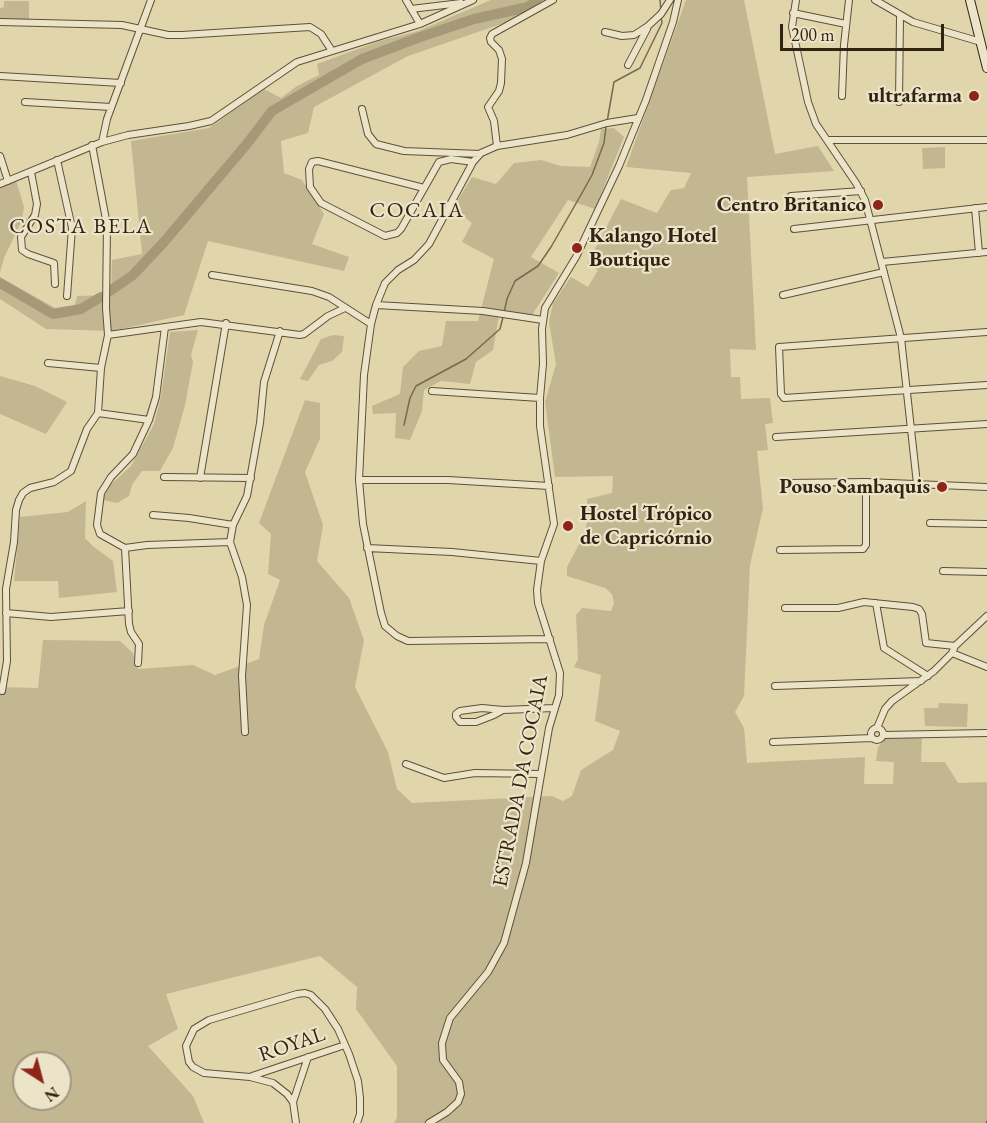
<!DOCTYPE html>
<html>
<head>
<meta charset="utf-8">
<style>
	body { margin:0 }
	#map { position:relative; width:987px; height:1123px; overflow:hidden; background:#e1d5ab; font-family:"EB Garamond",serif }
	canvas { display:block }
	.north { position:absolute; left:12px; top:1051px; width:60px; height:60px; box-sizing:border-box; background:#ece4c8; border:2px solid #a29780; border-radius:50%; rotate:144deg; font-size:16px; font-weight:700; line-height:24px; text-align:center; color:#322413 }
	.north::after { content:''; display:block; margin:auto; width:21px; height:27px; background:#8f2418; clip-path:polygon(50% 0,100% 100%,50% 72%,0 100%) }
	.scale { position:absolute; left:780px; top:24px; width:164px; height:27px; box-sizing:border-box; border:3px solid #322413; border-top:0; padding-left:8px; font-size:18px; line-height:21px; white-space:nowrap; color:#322413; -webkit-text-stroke:4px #ece4c8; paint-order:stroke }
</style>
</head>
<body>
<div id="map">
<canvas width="987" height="1123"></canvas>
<div class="north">N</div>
<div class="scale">200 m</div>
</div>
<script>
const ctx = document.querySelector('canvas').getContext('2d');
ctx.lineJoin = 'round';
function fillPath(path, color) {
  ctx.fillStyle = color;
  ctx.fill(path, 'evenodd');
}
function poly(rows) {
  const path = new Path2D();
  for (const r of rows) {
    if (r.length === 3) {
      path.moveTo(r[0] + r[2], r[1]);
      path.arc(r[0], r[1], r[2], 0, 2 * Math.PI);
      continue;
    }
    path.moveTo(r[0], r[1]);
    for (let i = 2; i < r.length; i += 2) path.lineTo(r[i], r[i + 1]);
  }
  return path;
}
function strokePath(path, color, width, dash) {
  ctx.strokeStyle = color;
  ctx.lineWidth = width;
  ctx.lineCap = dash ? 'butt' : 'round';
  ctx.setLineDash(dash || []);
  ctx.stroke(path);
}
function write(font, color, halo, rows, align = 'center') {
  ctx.font = font + ' "EB Garamond",serif';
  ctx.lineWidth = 4.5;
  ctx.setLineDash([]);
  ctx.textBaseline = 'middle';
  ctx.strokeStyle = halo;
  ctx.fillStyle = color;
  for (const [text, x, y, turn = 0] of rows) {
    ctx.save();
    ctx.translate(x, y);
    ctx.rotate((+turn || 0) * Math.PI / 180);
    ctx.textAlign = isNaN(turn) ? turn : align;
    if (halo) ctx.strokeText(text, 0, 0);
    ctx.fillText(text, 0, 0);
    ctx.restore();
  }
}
const green = poly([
	[491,0,549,0,513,20,408,56,314,107,308,133,281,141,284,173,302,180,324,214,312,244,349,257,344,271,208,241,184,315,112,331,46,329,0,299,0,277,55,308,75,305,77,296,111,295,112,260,142,254,131,141,209,128,264,89,281,98,297,86,319,75,317,64,380,41,418,31],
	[686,0,744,0,775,154,818,146,834,171,747,177,756,350,730,349,731,377,740,377,741,399,770,398,773,423,765,424,768,450,757,451,763,508,750,565,744,696,735,712,744,728,747,763,865,757,864,784,893,784,894,762,876,761,878,747,888,736,922,738,921,762,945,762,958,783,987,782,987,1123,394,1123,397,1118,397,1066,356,1009,357,987,320,956,166,994,178,1029,148,1046,193,1096,204,1123,0,1123,0,687,38,688,43,640,120,641,133,653,138,669,193,665,215,675,259,659,264,625,280,580,268,574,271,534,259,523,305,400,320,403,320,439,305,472,323,525,317,561,349,598,364,640,355,687,388,752,397,789,412,803,552,796,563,801,572,796,581,770,613,750,620,731,595,721,601,675,574,667,578,659,576,615,582,608,611,611,614,603,612,594,605,588,567,576,567,567,584,535,587,522,587,499,612,493,613,476,555,477,545,402,556,364,549,322,553,303,571,277,588,287,598,270,587,264,621,199,657,213,671,190,684,188,691,173,626,167],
	[24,1063,60,1063,60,1099,24,1099],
	[4,1,29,1,29,20,0,20,0,8,4,7],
	[614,128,624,137,595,209,568,200,531,257,559,273,532,315,500,310,493,350,476,362,470,384,441,381,424,390,422,411,410,440,395,438,396,413,373,414,372,406,400,394,403,367,419,351,442,346,446,321,478,321,494,259,462,242,472,223,453,208,472,177,496,184,514,163,541,160,561,166,590,167,599,142,601,129],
	[945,147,945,168,923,169,922,148],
	[16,180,24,207,22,220,4,258,0,272,0,187],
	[198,330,191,355,193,362,185,405,173,448,160,471,142,471,132,485,129,496,117,503,103,500,108,487,131,466,154,424,161,396,170,332],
	[333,335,344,336,342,352,332,361,319,365,308,381,300,379,321,339],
	[0,376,35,386,67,402,46,434,0,414],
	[86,501,85,538,94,547,113,561,117,592,59,598,58,581,14,581,20,517,68,512],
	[939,703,968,704,967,727,925,726,924,708,938,708]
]);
const stream = poly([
	[660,0,661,11],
	[607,122,614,82,640,68,662,23,661,16],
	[504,313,507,299,515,281,538,266,551,247,582,193,592,175,604,143,606,127],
	[404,425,410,398,416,386,466,359,500,329,503,317],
	[986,1123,987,1121]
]);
const river = poly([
	[0,283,53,314,81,309,101,297],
	[110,291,133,275,164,242,246,145,272,111,362,59,420,37,474,19,528,7,537,0]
]);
const street = poly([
	[406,0,420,24],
	[796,0,792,27,808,102,816,124,856,183,865,200,901,338,917,484],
	[875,0,913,22,981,42],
	[411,9,461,3],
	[793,13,846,24],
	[0,22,122,25,168,35,182,35,310,27,321,34,332,51],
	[605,32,622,36,634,35,648,26,661,14,670,0],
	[628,65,647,29],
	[0,76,121,83],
	[842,96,844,45,849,0],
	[25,102,111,107],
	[899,102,900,16],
	[362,109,368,134,376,144,404,151,480,154],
	[827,140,987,140],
	[102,142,107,119,151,0],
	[497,146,494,121,488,107,499,91,501,83,502,59,499,50,491,42,490,38,492,34,553,0],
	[0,156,8,181],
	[57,160,72,228,67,296],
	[31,172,37,204,35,215,21,237,22,250,28,254,54,263,55,284],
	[0,184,102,142,128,135,189,126,211,121,297,62,420,24,473,0],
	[424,188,318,161,312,162,309,169,310,187,321,203,385,236,397,233,401,229,439,162,451,159,473,162],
	[791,196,861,191],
	[975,208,979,253],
	[794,229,987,207],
	[882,262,987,252],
	[212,275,312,291,329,297,371,324],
	[783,295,884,272],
	[376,305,483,311,543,320],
	[987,332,779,347,781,394,784,398,987,385],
	[108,335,201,322,300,335,304,334,328,316,345,308],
	[48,363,101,368],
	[432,391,540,398],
	[98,413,149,420,156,397,165,327],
	[149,420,133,454,111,477,101,493,97,525,100,534,125,548,147,545,230,542],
	[776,437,987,424],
	[164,477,251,478],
	[200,478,226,323],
	[359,480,448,480,549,486],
	[788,483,866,482,987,487],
	[153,515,189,518,233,525],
	[930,523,987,524],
	[125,548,129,624,131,632,139,644,138,663],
	[367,548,452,552,541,561],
	[780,550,863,549,866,545,866,482],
	[943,571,987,572],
	[876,603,884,648,928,676],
	[785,608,838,608,864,602,913,607,919,609,922,614,926,643,955,646],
	[6,613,51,617,129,611],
	[550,639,408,641,397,636,385,626,381,613,363,524,359,480,364,375,371,324,376,305,385,283,398,270,414,260,429,244,473,162,481,153,497,146,567,135,607,123,638,118],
	[952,653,987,667],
	[775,686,921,681],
	[2,691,7,661,6,589,14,542,16,510,19,500,23,493,30,488,54,482,71,471,87,429,98,413,101,368,108,335,106,308,107,225,92,145],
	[503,710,494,715,476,722,460,722,456,717,456,714,460,711,482,708,503,710,554,708],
	[877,728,885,709,892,701,934,671,952,653,955,646,987,616],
	[877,734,6],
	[245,732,242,676,247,605,242,577,230,542,233,525,247,496,260,423,264,382,280,331],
	[883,735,987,733],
	[773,742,872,738],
	[406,764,444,778,475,773,541,774],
	[252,1076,345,1045],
	[293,1102,308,1057],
	[296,1123,293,1102,287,1094,273,1083,250,1077,204,1073,193,1067,189,1062,186,1046,194,1029,209,1020,297,994,305,993,311,995,325,1009,338,1029,349,1054,358,1081,360,1098,360,1114,357,1123],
	[429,1123,447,1112,458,1102,461,1094,459,1082,443,1060,442,1043,450,1018,488,972,504,943,526,863,549,728,559,695,560,673,538,603,537,590,541,561,554,524,540,426,540,398,543,364,542,329,545,308,576,257,619,166,646,100,673,22,678,0]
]);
const secondary = poly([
	[970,0,987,68]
]);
const markers = [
	[974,96,6,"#8f2418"],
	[878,205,6,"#8f2418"],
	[577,248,6,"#8f2418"],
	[942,487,6,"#8f2418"],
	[568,526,6,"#8f2418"]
];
const poiNames = [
	["ultrafarma",962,96],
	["Centro Britanico",866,205],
	["Kalango Hotel",589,236,"left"],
	["Boutique",589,260,"left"],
	["Pouso Sambaquis",930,487],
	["Hostel Trópico",580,514,"left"],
	["de Capricórnio",580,538,"left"]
];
const streetNames = [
	["ESTRADA DA COCAIA",521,781,-79],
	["ROYAL",292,1045,-19]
];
const neighbourhoodNames = [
	["COCAIA",417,211],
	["COSTA BELA",81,227]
];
fillPath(green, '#c3b791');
strokePath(stream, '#786a4f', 1.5);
strokePath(river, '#a69977', 10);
strokePath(street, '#5e5039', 8);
strokePath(secondary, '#322413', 10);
strokePath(street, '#ece4c8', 6);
strokePath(secondary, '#ece4c8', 8);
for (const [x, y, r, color] of markers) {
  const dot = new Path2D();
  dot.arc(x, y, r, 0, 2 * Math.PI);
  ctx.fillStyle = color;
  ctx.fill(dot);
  strokePath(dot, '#ece4c8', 2);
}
write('bold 21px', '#322413', '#ece4c8', poiNames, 'right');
write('21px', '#322413', '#ece4c8', streetNames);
ctx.letterSpacing = '1.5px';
write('22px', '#322413', '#ece4c8', neighbourhoodNames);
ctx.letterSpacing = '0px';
</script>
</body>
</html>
